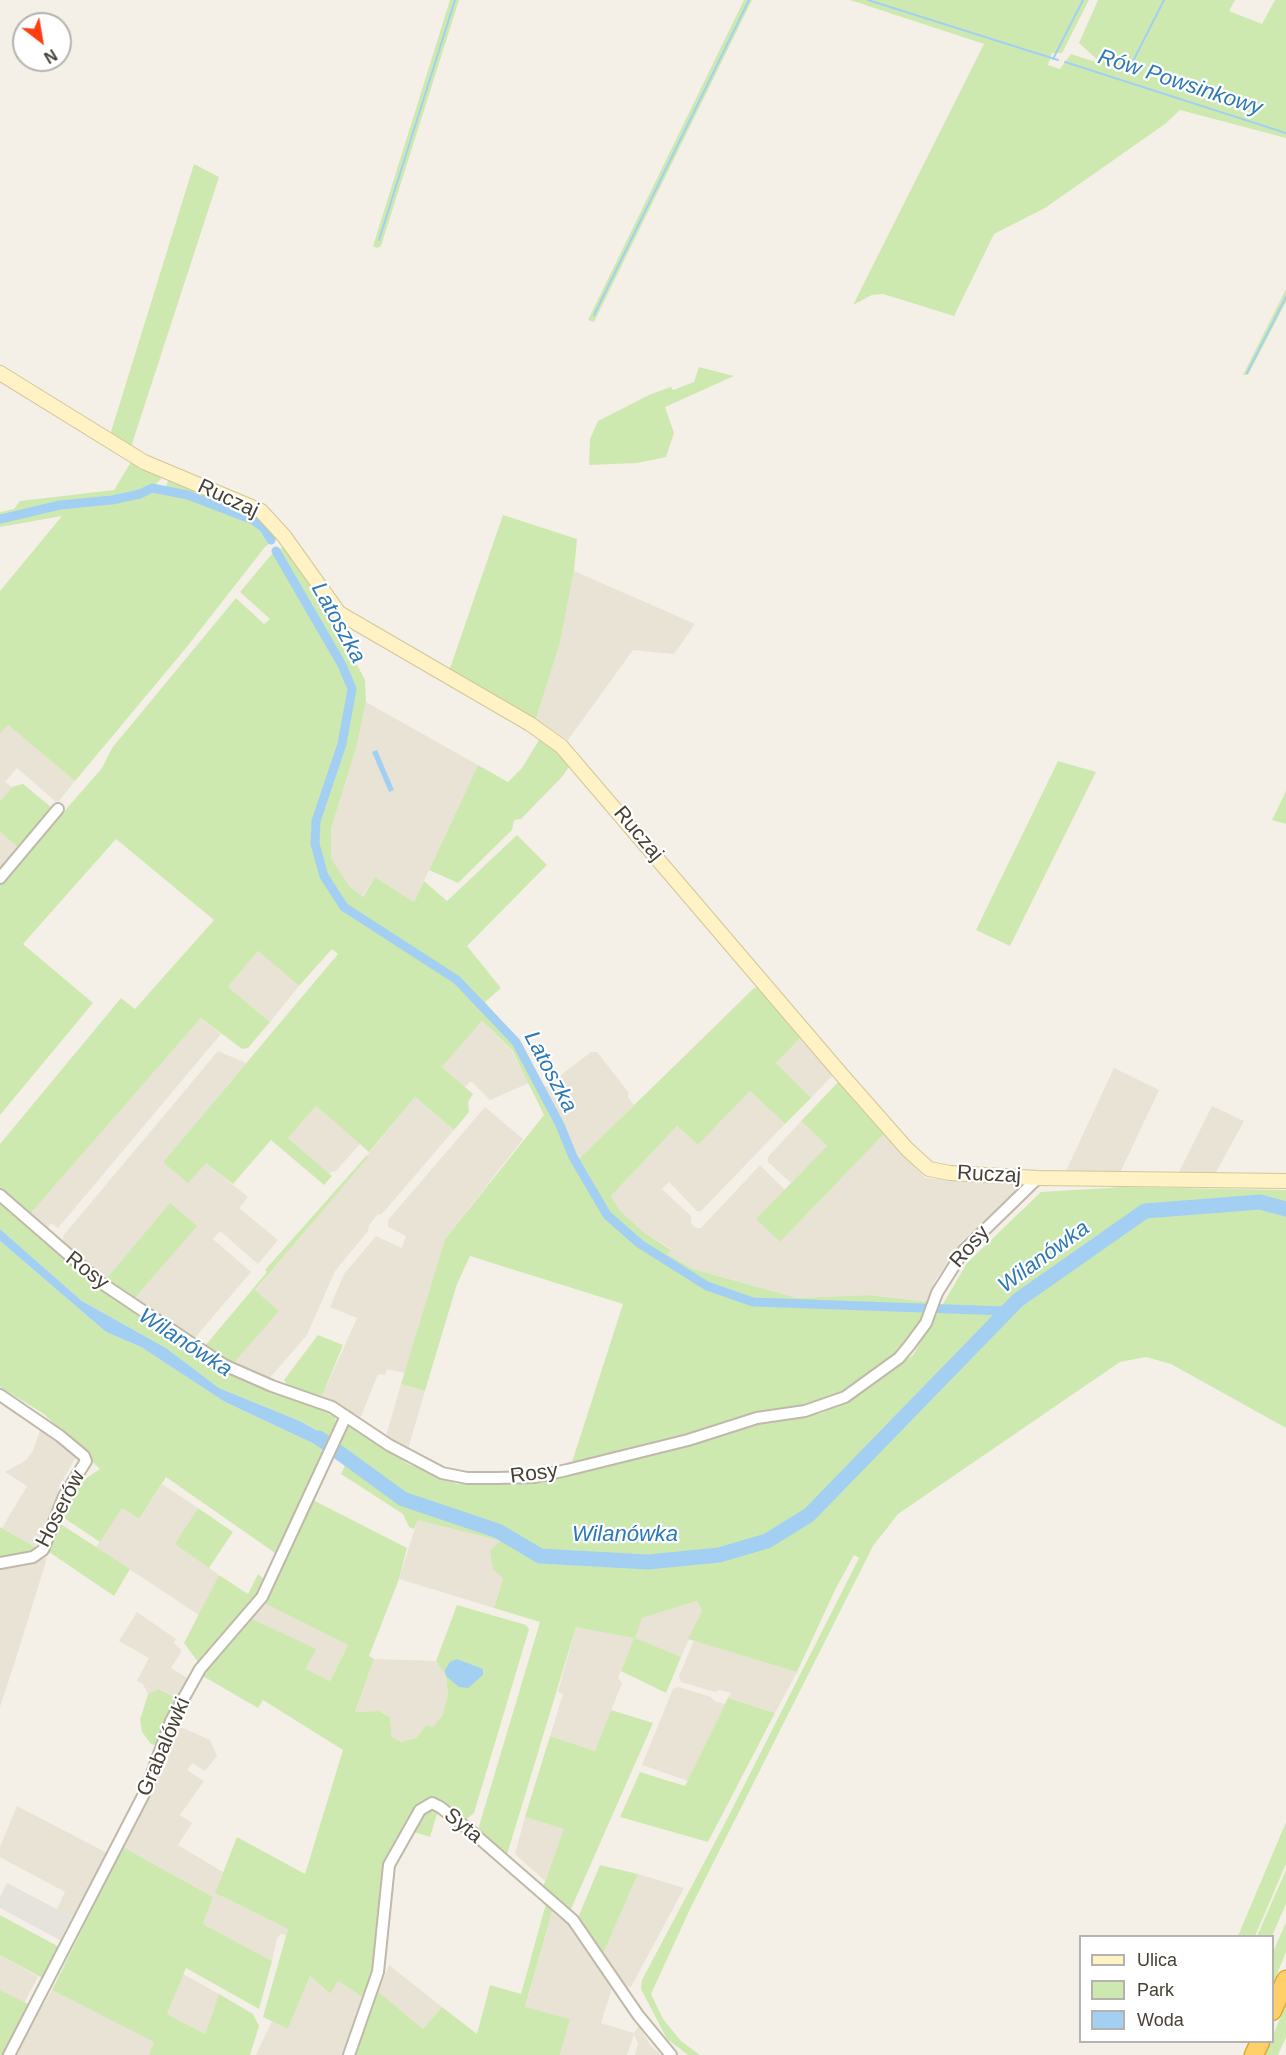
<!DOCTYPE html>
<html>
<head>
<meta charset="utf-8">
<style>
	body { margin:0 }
	#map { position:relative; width:1286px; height:2055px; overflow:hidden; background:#f4f0e7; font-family:Helvetica,sans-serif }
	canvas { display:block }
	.legend { position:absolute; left:1079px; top:1935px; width:195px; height:108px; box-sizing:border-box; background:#fff; border:2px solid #b5b3af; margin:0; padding:8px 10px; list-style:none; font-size:18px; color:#474136 }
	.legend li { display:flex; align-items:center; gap:12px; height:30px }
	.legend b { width:30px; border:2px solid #b5b3af }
	.north { position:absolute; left:12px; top:12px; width:60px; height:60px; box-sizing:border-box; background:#fff; border:2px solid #b5b3af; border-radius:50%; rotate:149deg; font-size:16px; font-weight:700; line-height:24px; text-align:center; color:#474136 }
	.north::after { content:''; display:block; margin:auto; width:21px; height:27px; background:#fe3d15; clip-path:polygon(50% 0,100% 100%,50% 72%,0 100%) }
</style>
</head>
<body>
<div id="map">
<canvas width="1286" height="2055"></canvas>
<ul class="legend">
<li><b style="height:8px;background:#fff3c6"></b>Ulica</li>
<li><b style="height:16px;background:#cee9b0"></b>Park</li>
<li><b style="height:16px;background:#a3d0f2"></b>Woda</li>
</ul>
<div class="north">N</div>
</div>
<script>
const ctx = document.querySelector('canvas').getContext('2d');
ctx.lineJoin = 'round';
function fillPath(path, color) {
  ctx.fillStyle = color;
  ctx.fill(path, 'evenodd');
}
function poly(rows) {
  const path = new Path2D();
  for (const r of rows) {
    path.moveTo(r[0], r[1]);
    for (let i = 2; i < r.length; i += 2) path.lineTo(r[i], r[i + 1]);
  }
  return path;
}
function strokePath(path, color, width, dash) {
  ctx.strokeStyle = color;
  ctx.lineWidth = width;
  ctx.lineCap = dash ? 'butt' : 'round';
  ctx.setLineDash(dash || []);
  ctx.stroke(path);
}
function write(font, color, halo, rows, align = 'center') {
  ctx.font = font + ' Helvetica,sans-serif';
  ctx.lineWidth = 4.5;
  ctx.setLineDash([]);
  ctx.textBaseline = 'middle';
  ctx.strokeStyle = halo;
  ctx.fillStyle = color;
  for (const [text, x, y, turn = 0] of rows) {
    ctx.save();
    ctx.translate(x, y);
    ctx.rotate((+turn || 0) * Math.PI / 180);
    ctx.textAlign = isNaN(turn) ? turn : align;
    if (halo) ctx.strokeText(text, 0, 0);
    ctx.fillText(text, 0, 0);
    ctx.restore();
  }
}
const residential = poly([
	[574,571,695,624,674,654,633,650,568,740,536,719,560,643],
	[366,702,478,765,414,902,375,877,362,897,350,887,331,858,331,829,357,745],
	[8,725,75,781,59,801,55,801,17,768,5,782,12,787,0,801,0,734],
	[0,832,20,849,0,872],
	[258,951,299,986,270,1022,228,987],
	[201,1018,221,1034,58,1228,51,1223,47,1229,30,1214],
	[482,1021,511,1050,529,1083,490,1100,471,1081,465,1087,442,1067],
	[804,1034,835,1073,811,1098,776,1063],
	[218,1051,246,1063,163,1162,206,1163,248,1197,239,1208,278,1240,258,1264,220,1231,213,1239,251,1272,193,1340,134,1299,196,1226,170,1204,106,1279,63,1243,63,1236],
	[591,1052,597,1052,629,1093,628,1097,634,1105,578,1161,544,1088],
	[1114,1068,1159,1090,1119,1175,1065,1173],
	[750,1091,785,1124,701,1211,697,1211,669,1182,662,1189,691,1216,691,1223,696,1228,701,1228,760,1165,785,1190,757,1219,780,1242,885,1133,925,1178,1013,1185,1016,1191,961,1242,935,1281,929,1302,868,1295,799,1298,693,1269,667,1254,671,1249,645,1233,620,1211,611,1196,677,1126,698,1145],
	[415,1097,454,1130,382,1214,377,1215,369,1225,368,1231,335,1271,307,1335,268,1380,232,1365,278,1311,255,1291],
	[316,1106,360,1144,336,1171,328,1173,288,1138],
	[1212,1106,1244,1121,1215,1174,1178,1174],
	[485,1107,523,1139,445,1239,405,1373,387,1369,385,1375,378,1374,361,1417,322,1396,357,1318,330,1307,344,1274,376,1236,402,1248,406,1236,388,1227,388,1220],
	[801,1121,827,1146,791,1183,768,1162,768,1157],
	[401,1384,425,1391,408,1449,386,1436],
	[41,1427,76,1457,60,1485,45,1532,35,1547,2,1528,27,1486,5,1472,26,1460,33,1451],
	[162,1484,198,1508,176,1544,219,1575,199,1615,96,1547,122,1508,139,1519],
	[418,1519,513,1544,494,1608,399,1579],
	[47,1558,18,1652,0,1707,0,1566],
	[697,1601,702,1611,681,1657,634,1639,618,1678,622,1683,595,1751,550,1736,563,1694,558,1692,576,1627,602,1630],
	[262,1602,348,1645,330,1681,306,1669,315,1650,250,1618],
	[137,1612,176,1639,174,1643,182,1651,171,1668,187,1678,188,1682,178,1699,160,1689,148,1694,143,1684,137,1681,149,1658,119,1641],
	[694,1640,797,1672,775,1713,728,1698,731,1693,720,1690,715,1692,681,1682,679,1676],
	[374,1659,436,1661,446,1676,448,1695,442,1716,433,1727,426,1725,416,1738,401,1742,392,1737,390,1717,379,1711,355,1712],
	[678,1687,711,1697,714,1701,725,1704,688,1781,642,1765,673,1689],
	[183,1728,210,1740,217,1756,205,1771,192,1763,187,1770,204,1781,180,1815,192,1823,178,1845,223,1872,215,1893,288,1929,286,1935,281,1934,277,1938,272,1961,203,1924,213,1897,123,1847,168,1760,173,1729],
	[17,1806,109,1854,72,1917,57,1909,65,1892,0,1857,0,1847],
	[525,1817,565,1829,545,1881,515,1854],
	[638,1874,684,1888,631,1987,625,1986,602,1956],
	[554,1905,590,1951,613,1985,601,2023,634,2033,639,2026,651,2046,661,2055,635,2055,638,2044,634,2034,627,2055,560,2055,570,2019,525,2008],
	[0,1955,38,1977,24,2003,0,1990],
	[389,1965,442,2007,423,2029,378,1992],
	[183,1974,219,1994,205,2034,167,2014],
	[310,1976,329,1994,338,1981,364,1998,342,2055,256,2055,272,2021,288,2029],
	[52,1990,155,2042,149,2055,14,2055]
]);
const industrial = poly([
	[7,1883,72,1917,60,1940,0,1908,0,1897]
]);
const green = poly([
	[450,0,459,0,381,246,377,248,373,246],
	[744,0,752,0,594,322,588,320],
	[850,0,1089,0,1062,53,1052,53,1048,65,1060,69,1071,54,1102,64,1079,43,1098,0,1235,0,1229,11,1262,24,1275,0,1286,0,1286,138,1180,110,1165,124,1045,208,994,234,954,316,883,294,872,295,853,305,984,44],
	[194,164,219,177,131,447,110,435],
	[1286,289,1286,302,1248,375,1243,375],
	[699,367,734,376,665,407,674,433,666,457,637,463,589,465,590,439,598,421,651,394,671,387,673,390,694,382],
	[131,462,160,474,161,479,156,484,155,493,167,494,166,486,170,477,245,508,265,521,278,537,265,547,186,648,75,781,8,725,0,734,0,591,62,516,0,527,0,512,14,509,20,501,114,490],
	[503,515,577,539,574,571,560,643,536,719,449,671],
	[285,545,333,619,365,680,366,702,357,745,331,829,331,858,350,887,363,897,375,877,414,902,424,881,447,901,517,835,547,865,467,946,501,988,485,1002,523,1046,578,1160,754,988,762,986,804,1034,776,1063,811,1098,785,1124,750,1091,698,1145,677,1126,611,1196,620,1211,645,1233,671,1250,667,1254,693,1269,798,1298,868,1295,929,1302,910,1339,893,1357,843,1394,812,1405,757,1413,690,1435,572,1462,623,1304,470,1256,457,1284,425,1391,401,1384,445,1239,544,1115,512,1050,482,1021,442,1067,473,1094,468,1102,469,1112,454,1130,415,1097,369,1152,316,1106,288,1138,332,1176,324,1185,271,1140,233,1184,206,1163,188,1183,163,1162,338,954,332,949,299,986,258,951,228,987,270,1022,248,1048,242,1049,201,1018,30,1214,0,1190,0,1144,121,998,135,1009,214,920,116,839,23,944,93,1003,0,1115,0,885,102,768,112,748,236,598,264,624,270,619,240,592,271,555],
	[542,735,570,765,562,777,521,819,514,820,512,830,458,883,429,870,478,765,508,782,522,768],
	[1058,761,1096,772,1010,946,976,930],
	[23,784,51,807,51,811,20,849,0,832,0,801,12,787],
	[1286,791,1286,824,1272,820],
	[841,1079,885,1133,780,1242,756,1219,827,1146,801,1121],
	[366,1156,368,1157,255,1290,279,1311,232,1365,204,1347,267,1272,265,1270],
	[1123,1187,1286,1190,1286,1428,1171,1364,1146,1357,1120,1362,898,1514,873,1546,691,1907,651,1994,663,2019,681,2041,700,2055,688,2055,667,2039,641,1989,642,1980,724,1825,859,1558,854,1555,836,1588,797,1672,688,1639,702,1611,697,1601,642,1618,635,1638,681,1657,666,1693,621,1671,634,1638,576,1627,506,1858,477,1833,540,1622,494,1608,503,1578,493,1569,490,1550,501,1541,418,1520,414,1529,409,1527,403,1514,341,1474,345,1465,331,1456,346,1426,356,1427,408,1464,457,1484,538,1480,759,1423,822,1413,853,1397,913,1355,967,1263,1041,1192],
	[0,1200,51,1244,73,1268,260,1385,335,1416,336,1424,330,1438,300,1421,219,1388,166,1348,82,1301,0,1229],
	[170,1203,197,1226,134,1299,106,1279],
	[0,1241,106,1332,141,1347,225,1402,325,1449,275,1553,166,1477,139,1519,122,1508,100,1542,61,1516,73,1487,100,1469,44,1414,0,1387],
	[318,1335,343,1345,322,1396,288,1386,284,1380],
	[311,1499,407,1548,399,1579,369,1656,374,1659,355,1712,379,1711,390,1717,392,1737,401,1742,416,1738,426,1725,433,1727,442,1716,448,1695,446,1676,436,1661,457,1605,526,1625,529,1629,474,1813,464,1821,436,1800,422,1800,384,1863,374,1971,364,1998,338,1981,330,1994,310,1976,288,2029,263,2017,288,1929,215,1893,237,1837,305,1874,343,1750,263,1700,258,1708,201,1675,231,1640,239,1635,239,1631,250,1618,316,1649,306,1669,330,1681,348,1645,262,1602],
	[198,1508,233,1532,209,1568,175,1544],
	[59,1523,130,1569,114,1596,49,1552],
	[0,1527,35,1547,31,1553,0,1559],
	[258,1574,264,1579,254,1598,198,1662,184,1643,219,1575,248,1594],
	[159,1689,178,1699,159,1746,151,1744,142,1732,140,1720,148,1694],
	[728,1698,775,1713,708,1842,620,1817,640,1772,685,1786],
	[611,1710,653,1723,571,1909,568,1910,543,1887,564,1829,525,1817,550,1736,595,1751],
	[430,1808,438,1811,430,1837,411,1831,421,1815],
	[1286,1822,1286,1864,1255,1936,1238,1936],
	[123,1847,213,1897,203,1924,272,1961,259,2009,186,1968,167,2014,205,2034,219,1994,253,2014,259,2026,250,2055,149,2055,154,2042,52,1990],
	[600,1865,638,1874,602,1956,577,1920],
	[1286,1870,1286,1904,1272,1936,1257,1936],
	[547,1900,554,1905,525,2007,570,2019,560,2055,352,2055,375,1989,423,2029,442,2007,477,2034,490,1985,521,1994],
	[0,1915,59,1947,44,1979,0,1955],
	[1286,1922,1286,1952,1273,1984,1273,1952],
	[0,1990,28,2004,28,2008,4,2055,0,2055],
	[1286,2004,1286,2037,1278,2055,1265,2055]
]);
const water = poly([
	[377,750,394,790,389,792,372,752],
	[0,1229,82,1301,166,1348,219,1388,300,1421,330,1438,325,1449,225,1402,141,1347,106,1332,0,1241],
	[457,1659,483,1669,483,1675,468,1688,459,1687,446,1676,445,1670,450,1662]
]);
const stream = poly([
	[868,0,1058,60],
	[1053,59,1083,0],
	[1065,62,1286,133],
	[1128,71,1164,0],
	[379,240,455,0],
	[594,315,749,0],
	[1247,373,1286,297]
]);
const canal = poly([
	[0,519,60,505,112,500,140,494,152,488,188,495,253,520,264,528,271,540],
	[276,551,342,665,352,689,342,744,316,821,315,844,324,876,344,907,457,980,516,1042,560,1125,573,1157,607,1215,640,1244,707,1286,753,1302,1006,1311]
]);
const river = poly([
	[319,1438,403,1499,498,1531,540,1556,648,1562,719,1555,767,1541,809,1515,1018,1300,1145,1211,1260,1202,1286,1209]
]);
const street = poly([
	[0,878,58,809],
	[0,1195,100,1282,224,1365,272,1386,332,1407,389,1445,442,1473,467,1478,497,1478,535,1477,567,1470,688,1440,757,1418,805,1411,845,1397,899,1358,909,1346,926,1323,937,1293,964,1250,1038,1178],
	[0,1395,60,1436,84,1456,86,1461,64,1496,43,1550,33,1557,0,1563],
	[9,2055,146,1790,171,1721,200,1669,262,1597,346,1416],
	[349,2055,378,1972,389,1865,420,1810,432,1803,440,1807,472,1832,573,1920,638,2015,671,2055]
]);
const secondary = poly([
	[0,373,144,462,261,511,284,536,339,613,530,724,561,746,841,1074,907,1149,929,1169,950,1173,1038,1178,1286,1181]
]);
const highway = poly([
	[1272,2011,1286,1980],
	[1254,2055,1260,2042]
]);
const streetNames = [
	["Ruczaj",228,499,25],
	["Ruczaj",638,834,50],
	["Ruczaj",989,1175,3],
	["Rosy",970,1247,-49],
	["Rosy",87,1271,38],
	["Rosy",534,1474,-7],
	["Hoserów",61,1509,-63],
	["Grabalówki",164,1747,-67],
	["Syta",463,1826,39]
];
const waterNames = [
	["Rów Powsinkowy",1180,83,18],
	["Latoszka",338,623,61],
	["Latoszka",550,1072,62],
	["Wilanówka",1044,1257,-36],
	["Wilanówka",185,1343,33],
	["Wilanówka",625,1535]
];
fillPath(residential, '#e8e3d5');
fillPath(industrial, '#e6e2dc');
fillPath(green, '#cee9b0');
fillPath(water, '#a3d0f2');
strokePath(stream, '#a3d0f2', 2);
strokePath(canal, '#a3d0f2', 9);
strokePath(river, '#a3d0f2', 15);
strokePath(street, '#c0b9aa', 14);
strokePath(secondary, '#d5c597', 16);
strokePath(highway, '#e0a535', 21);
strokePath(street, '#fff', 10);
strokePath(secondary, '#fff3c6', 14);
strokePath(highway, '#ffd067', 18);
write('21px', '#474136', '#fff', streetNames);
write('italic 22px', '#2d79b6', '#fff', waterNames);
</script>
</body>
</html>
